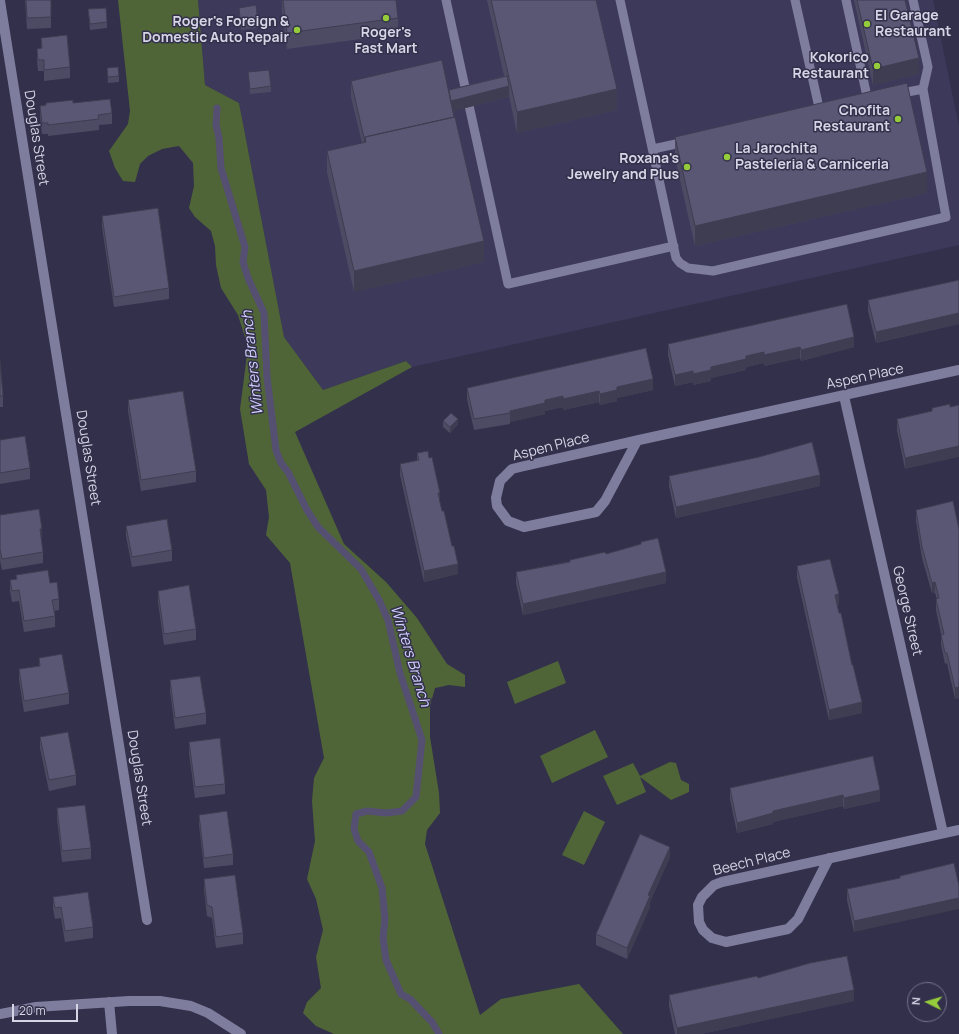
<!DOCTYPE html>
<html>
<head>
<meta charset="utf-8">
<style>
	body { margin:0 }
	#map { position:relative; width:959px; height:1034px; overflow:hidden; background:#33304b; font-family:Manrope,sans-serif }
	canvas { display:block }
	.north { position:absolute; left:907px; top:982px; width:40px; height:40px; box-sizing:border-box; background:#33304b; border:1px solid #747289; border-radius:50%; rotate:275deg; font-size:11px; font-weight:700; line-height:16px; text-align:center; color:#d6d5e6 }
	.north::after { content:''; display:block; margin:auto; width:14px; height:18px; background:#95cc3b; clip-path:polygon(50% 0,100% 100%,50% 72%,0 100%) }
	.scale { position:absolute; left:12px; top:1004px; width:66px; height:18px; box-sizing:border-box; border:2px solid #d6d5e6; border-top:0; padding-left:5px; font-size:12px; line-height:14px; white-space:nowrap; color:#d6d5e6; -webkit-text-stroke:3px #33304b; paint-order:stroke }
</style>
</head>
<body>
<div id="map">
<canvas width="959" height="1034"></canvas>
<div class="north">N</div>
<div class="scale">20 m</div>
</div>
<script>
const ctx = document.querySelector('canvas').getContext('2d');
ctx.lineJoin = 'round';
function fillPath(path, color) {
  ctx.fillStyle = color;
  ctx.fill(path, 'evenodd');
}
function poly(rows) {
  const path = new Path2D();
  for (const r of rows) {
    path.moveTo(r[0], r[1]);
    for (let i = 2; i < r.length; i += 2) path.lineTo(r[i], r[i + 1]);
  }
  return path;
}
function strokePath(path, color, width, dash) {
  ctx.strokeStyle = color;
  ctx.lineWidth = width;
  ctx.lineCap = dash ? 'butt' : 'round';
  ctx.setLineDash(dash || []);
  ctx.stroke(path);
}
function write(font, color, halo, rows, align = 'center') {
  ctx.font = font + ' Manrope,sans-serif';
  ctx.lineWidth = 3;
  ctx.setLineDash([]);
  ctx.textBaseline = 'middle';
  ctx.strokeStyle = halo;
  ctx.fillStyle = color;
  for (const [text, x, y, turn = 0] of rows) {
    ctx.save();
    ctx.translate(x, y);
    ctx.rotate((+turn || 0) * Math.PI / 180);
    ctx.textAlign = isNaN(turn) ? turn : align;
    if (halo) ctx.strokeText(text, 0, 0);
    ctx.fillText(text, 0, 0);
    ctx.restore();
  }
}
const built = poly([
	[198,0,933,0,959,127,959,245,412,367,406,361,323,390,284,337,239,103,205,85]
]);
const green = poly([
	[118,0,198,0,205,85,239,103,284,337,323,390,406,361,412,367,295,432,344,544,386,582,417,618,447,664,465,675,465,687,449,685,435,688,430,706,430,737,439,793,440,813,427,830,425,844,480,1015,501,999,579,984,623,1034,334,1034,316,1026,303,1013,307,1002,321,988,316,957,323,930,316,899,307,879,315,841,312,801,314,778,324,758,290,563,266,535,269,517,266,490,249,464,240,409,248,347,238,315,221,288,216,265,215,246,211,231,195,217,189,208,194,186,193,163,179,146,162,149,148,156,140,164,135,182,123,181,115,168,109,151,128,124,130,111],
	[558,661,566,683,515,704,507,682],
	[595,730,608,757,552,783,540,756],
	[670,762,676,763,681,780,689,784,689,792,671,800,640,777,646,792,617,805,603,776,633,763,640,776],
	[584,811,605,822,584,865,562,855]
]);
const stream = poly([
	[217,108,216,125,219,138,221,168,245,247,243,262,248,278,264,313,267,377,276,450,281,463,288,472,307,510,318,527,361,569,379,600,388,620,400,673,422,740,416,797,402,811,386,813,367,811,356,814,354,829,358,841,369,852,382,888,385,919,383,938,386,960,401,994,410,999,432,1022,439,1034]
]);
const service = poly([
	[446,0,508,284,674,246],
	[620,0,676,258,680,263,688,268,713,271,946,217,923,89,928,67,913,0],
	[795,0,820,112],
	[846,0,868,101],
	[897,94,923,89],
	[653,149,685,142]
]);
const minor = poly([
	[0,1,147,920],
	[844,396,943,833],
	[637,441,605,501,596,512,524,527,508,521,497,506,496,498,500,481,512,469,520,467,639,440,959,370],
	[829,858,798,919,788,929,726,942,712,938,703,930,699,922,698,905,702,897,714,885,722,882,959,830],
	[109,1002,112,1034],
	[0,1014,36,1007,129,1001,160,1001,191,1006,208,1013,241,1034]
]);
const wall = poly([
	[25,0,51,0,51,28,27,29],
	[282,0,398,18,398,34,287,49,282,14],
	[487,0,596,0,617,110,517,133,509,96,509,97,453,111,484,262,354,292,327,172,327,151,362,143,351,97,351,81,449,90,504,76],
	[854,0,905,0,919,74,873,85],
	[239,8,258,22,258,28,241,30,239,14],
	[88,9,107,22,107,28,90,30],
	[41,38,70,67,70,78,44,81,44,71,38,71,37,60,37,49,41,48],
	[107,68,119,76,119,82,108,83],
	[248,72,271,86,271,92,250,94],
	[46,103,73,103,112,113,112,124,99,125,99,130,48,136,48,134,42,134,40,117,40,106,46,105],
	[675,137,927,193,695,246,675,158],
	[102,216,169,288,169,299,114,307,102,227],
	[959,280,959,324,876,343,868,311,868,300],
	[668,344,854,347,801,361,800,358,764,366,764,363,746,367,746,370,711,378,711,381,693,385,693,382,675,386,668,355],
	[0,361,3,396,3,407,0,407],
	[467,388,653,390,617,398,617,401,600,405,599,402,563,410,563,407,545,411,545,414,510,422,510,424,474,430,467,399],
	[128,400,196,471,196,482,141,491,128,411],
	[950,404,905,469,897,430,897,419,932,411,932,408],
	[443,421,458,424,450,433,443,427],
	[0,440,30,468,30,479,0,484],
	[417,453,440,502,458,574,424,582,400,475,400,464,417,461],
	[669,476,820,486,676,518,669,486],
	[916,510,959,529,959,698,955,699,947,663,945,664,941,645,941,634,936,610,936,599,937,599,935,593,932,593,922,558,916,521],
	[0,515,42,540,41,540,43,552,43,563,2,570,0,560],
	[126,526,172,550,172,561,132,567,126,536],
	[641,542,666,583,523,615,516,583,516,572,606,554,641,544],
	[797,566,839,605,837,605,862,713,829,720,797,577],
	[16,575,50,583,59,599,59,610,54,611,55,616,55,627,24,632,19,601,12,602,10,591,10,580,16,579],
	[158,591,196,629,196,640,164,645,158,602],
	[39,658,69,693,69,704,24,712,19,680,19,669,39,666],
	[170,680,206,713,206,724,175,729,170,691],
	[40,737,76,775,76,785,49,791,40,748],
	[189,742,225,784,225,794,195,798,189,753],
	[873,756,880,801,844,809,843,806,773,822,773,824,737,833,730,799,730,788],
	[57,808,91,848,91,859,62,862,57,819],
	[199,815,233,854,233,865,204,868,199,825],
	[670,857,650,902,650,907,627,959,596,945,596,934],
	[900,876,959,886,854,932,847,900,847,889,900,879],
	[204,879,243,933,243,944,216,948,212,918,207,916,204,890],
	[53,897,93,927,93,938,65,942,61,918,55,919,53,908],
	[758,978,854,1001,701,1034,675,1034,669,1006,669,995]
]);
const shadedWall = poly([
	[919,58,919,74,873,85,873,69],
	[509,86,509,97,450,112,450,101],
	[617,89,617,110,517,133,517,112],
	[927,172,927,193,695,246,695,226],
	[484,241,484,262,354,292,354,271],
	[959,313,959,324,876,343,876,332],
	[854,337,854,347,801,361,801,350],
	[800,347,800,358,764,366,764,355],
	[764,352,764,363,746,367,746,370,711,378,711,381,693,385,693,374,711,367,746,356],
	[693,371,693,382,675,386,675,375],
	[653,379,653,390,617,398,617,401,600,405,600,394,617,387],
	[599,391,599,402,563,410,563,399],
	[563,396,563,407,545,411,545,414,510,422,510,411,545,400],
	[458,419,458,424,450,433,450,427],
	[959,446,959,457,905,469,905,458],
	[820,475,820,486,676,518,676,507],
	[438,493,440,493,440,504],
	[40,529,42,529,42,540,40,540],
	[458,564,458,574,424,582,424,571],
	[666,572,666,583,523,615,523,604],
	[935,582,935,593,932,593,932,583],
	[839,594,839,605,835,606,835,595],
	[959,687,959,698,955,699,955,688],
	[862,702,862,713,829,720,829,710],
	[880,790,880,801,844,809,844,798],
	[843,795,843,806,773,822,773,824,737,833,737,823,773,811],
	[670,847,670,857,650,902,650,907,627,959,627,948,648,895],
	[959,898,959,909,854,932,854,921],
	[854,990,854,1001,701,1034,677,1034,677,1028]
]);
const building = poly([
	[26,0,51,0,51,17,27,18,26,0],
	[283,0,396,0,398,18,287,33,283,0],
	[491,0,596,0,617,89,517,112,491,0],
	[857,0,905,0,919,58,873,69,857,0],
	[256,5,258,22,241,25,239,8,256,5],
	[106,8,107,22,90,24,88,9,106,8],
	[67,35,70,67,44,70,44,60,38,60,37,49,42,48,41,38,67,35],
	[442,60,454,117,365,137,365,142,351,81,442,60],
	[118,67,119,76,108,77,107,68,118,67],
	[269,70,271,86,250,89,248,72,269,70],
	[507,76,509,86,451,101,449,90,507,76],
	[907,83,927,172,695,226,675,137,907,83],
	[110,99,112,113,98,115,99,119,48,125,48,123,42,123,40,106,46,105,46,103,73,100,73,103,110,99],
	[455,117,484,241,354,271,327,151,366,142,365,137,455,117],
	[158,208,169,288,114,297,102,216,158,208],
	[959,280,959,313,876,332,868,300,959,280],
	[847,304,854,337,801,350,800,347,764,355,764,352,746,356,746,359,711,367,711,370,693,374,693,371,675,375,668,344,847,304],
	[646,348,653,379,617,387,617,390,600,394,599,391,563,399,563,396,545,400,545,403,510,411,510,413,474,419,467,388,646,348],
	[0,361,3,396,0,396,0,361],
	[183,391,196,471,141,480,128,400,183,391],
	[950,404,950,407,959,405,959,446,905,458,897,419,932,411,932,408,950,404],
	[451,413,458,419,450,427,443,421,451,413],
	[25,436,30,468,0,473,0,440,25,436],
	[812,442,820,475,676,507,669,476,759,457,812,442],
	[428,451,429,458,432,457,440,493,438,493,442,511,444,511,452,546,454,546,458,564,424,571,400,464,419,460,417,453,428,451],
	[953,501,959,529,959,687,955,688,947,653,945,653,941,635,944,634,936,599,939,598,935,582,932,583,922,547,916,510,953,501],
	[39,509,42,529,40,529,43,552,2,559,0,549,0,515,39,509],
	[167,519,172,550,132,557,126,526,167,519],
	[658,538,666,572,523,604,516,572,570,562,570,560,605,552,606,554,641,544,641,542,658,538],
	[830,559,839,594,835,595,839,613,841,613,852,665,853,665,862,702,829,710,797,566,830,559],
	[48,570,50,583,57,582,59,599,52,600,55,616,24,621,19,590,12,591,10,580,17,579,16,575,48,570],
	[189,585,196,629,164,634,158,591,189,585],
	[62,654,69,693,24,701,19,669,40,666,39,658,62,654],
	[200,676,206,713,175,718,170,680,200,676],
	[68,732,76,775,49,780,40,737,68,732],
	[220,738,225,784,195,787,189,742,220,738],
	[873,756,880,790,844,798,843,795,773,811,773,813,737,823,730,788,873,756],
	[85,805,91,848,62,851,57,808,85,805],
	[227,811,233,854,204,858,199,815,227,811],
	[640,834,670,847,648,895,650,896,627,948,596,934,640,834],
	[954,863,959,886,959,898,854,921,847,889,900,878,900,876,954,863],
	[235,875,243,933,216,937,212,907,207,905,204,879,235,875],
	[88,892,93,927,65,931,61,907,55,908,53,897,88,892],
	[847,956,854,990,677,1028,669,995,757,976,758,978,810,963,847,956]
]);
const markers = [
	[386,18,4,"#95cc3b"],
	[867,24,4,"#95cc3b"],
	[297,30,4,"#95cc3b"],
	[877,66,4,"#95cc3b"],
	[898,119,4,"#95cc3b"],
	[727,157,4,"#95cc3b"],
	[687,167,4,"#95cc3b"]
];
const poiNames = [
	["El Garage",875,16,"left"],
	["Restaurant",875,32,"left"],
	["Roger's Foreign &",289,22],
	["Domestic Auto Repair",289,38],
	["Roger's",386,33,"center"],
	["Fast Mart",386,49,"center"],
	["Kokorico",869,58],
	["Restaurant",869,74],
	["Chofita",890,111],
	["Restaurant",890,127],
	["La Jarochita",735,149,"left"],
	["Pasteleria & Carniceria",735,165,"left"],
	["Roxana's",679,159],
	["Jewelry and Plus",679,175]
];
const streetNames = [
	["Douglas Street",36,138,81],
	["Aspen Place",865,377,-12],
	["Aspen Place",551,447,-14],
	["Douglas Street",88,458,81],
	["George Street",907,611,77],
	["Douglas Street",139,778,81],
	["Beech Place",752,862,-14]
];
const waterNames = [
	["Winters Branch",253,363,-96],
	["Winters Branch",410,656,73]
];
fillPath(built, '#3c395b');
fillPath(green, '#506537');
strokePath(stream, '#554f72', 7);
strokePath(service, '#7f7d9d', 9);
strokePath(minor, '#7f7d9d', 10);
fillPath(wall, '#4d4b64');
fillPath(shadedWall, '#3e3d51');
fillPath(building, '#595774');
strokePath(building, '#3e3d51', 1);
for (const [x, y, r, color] of markers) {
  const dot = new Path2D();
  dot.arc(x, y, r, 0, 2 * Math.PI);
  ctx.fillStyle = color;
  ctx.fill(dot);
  strokePath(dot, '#33304b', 1.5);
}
write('bold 14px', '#d6d5e6', '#33304b', poiNames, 'right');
write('14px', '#d6d5e6', '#33304b', streetNames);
write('italic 15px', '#d2d0fd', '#33304b', waterNames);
</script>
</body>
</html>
